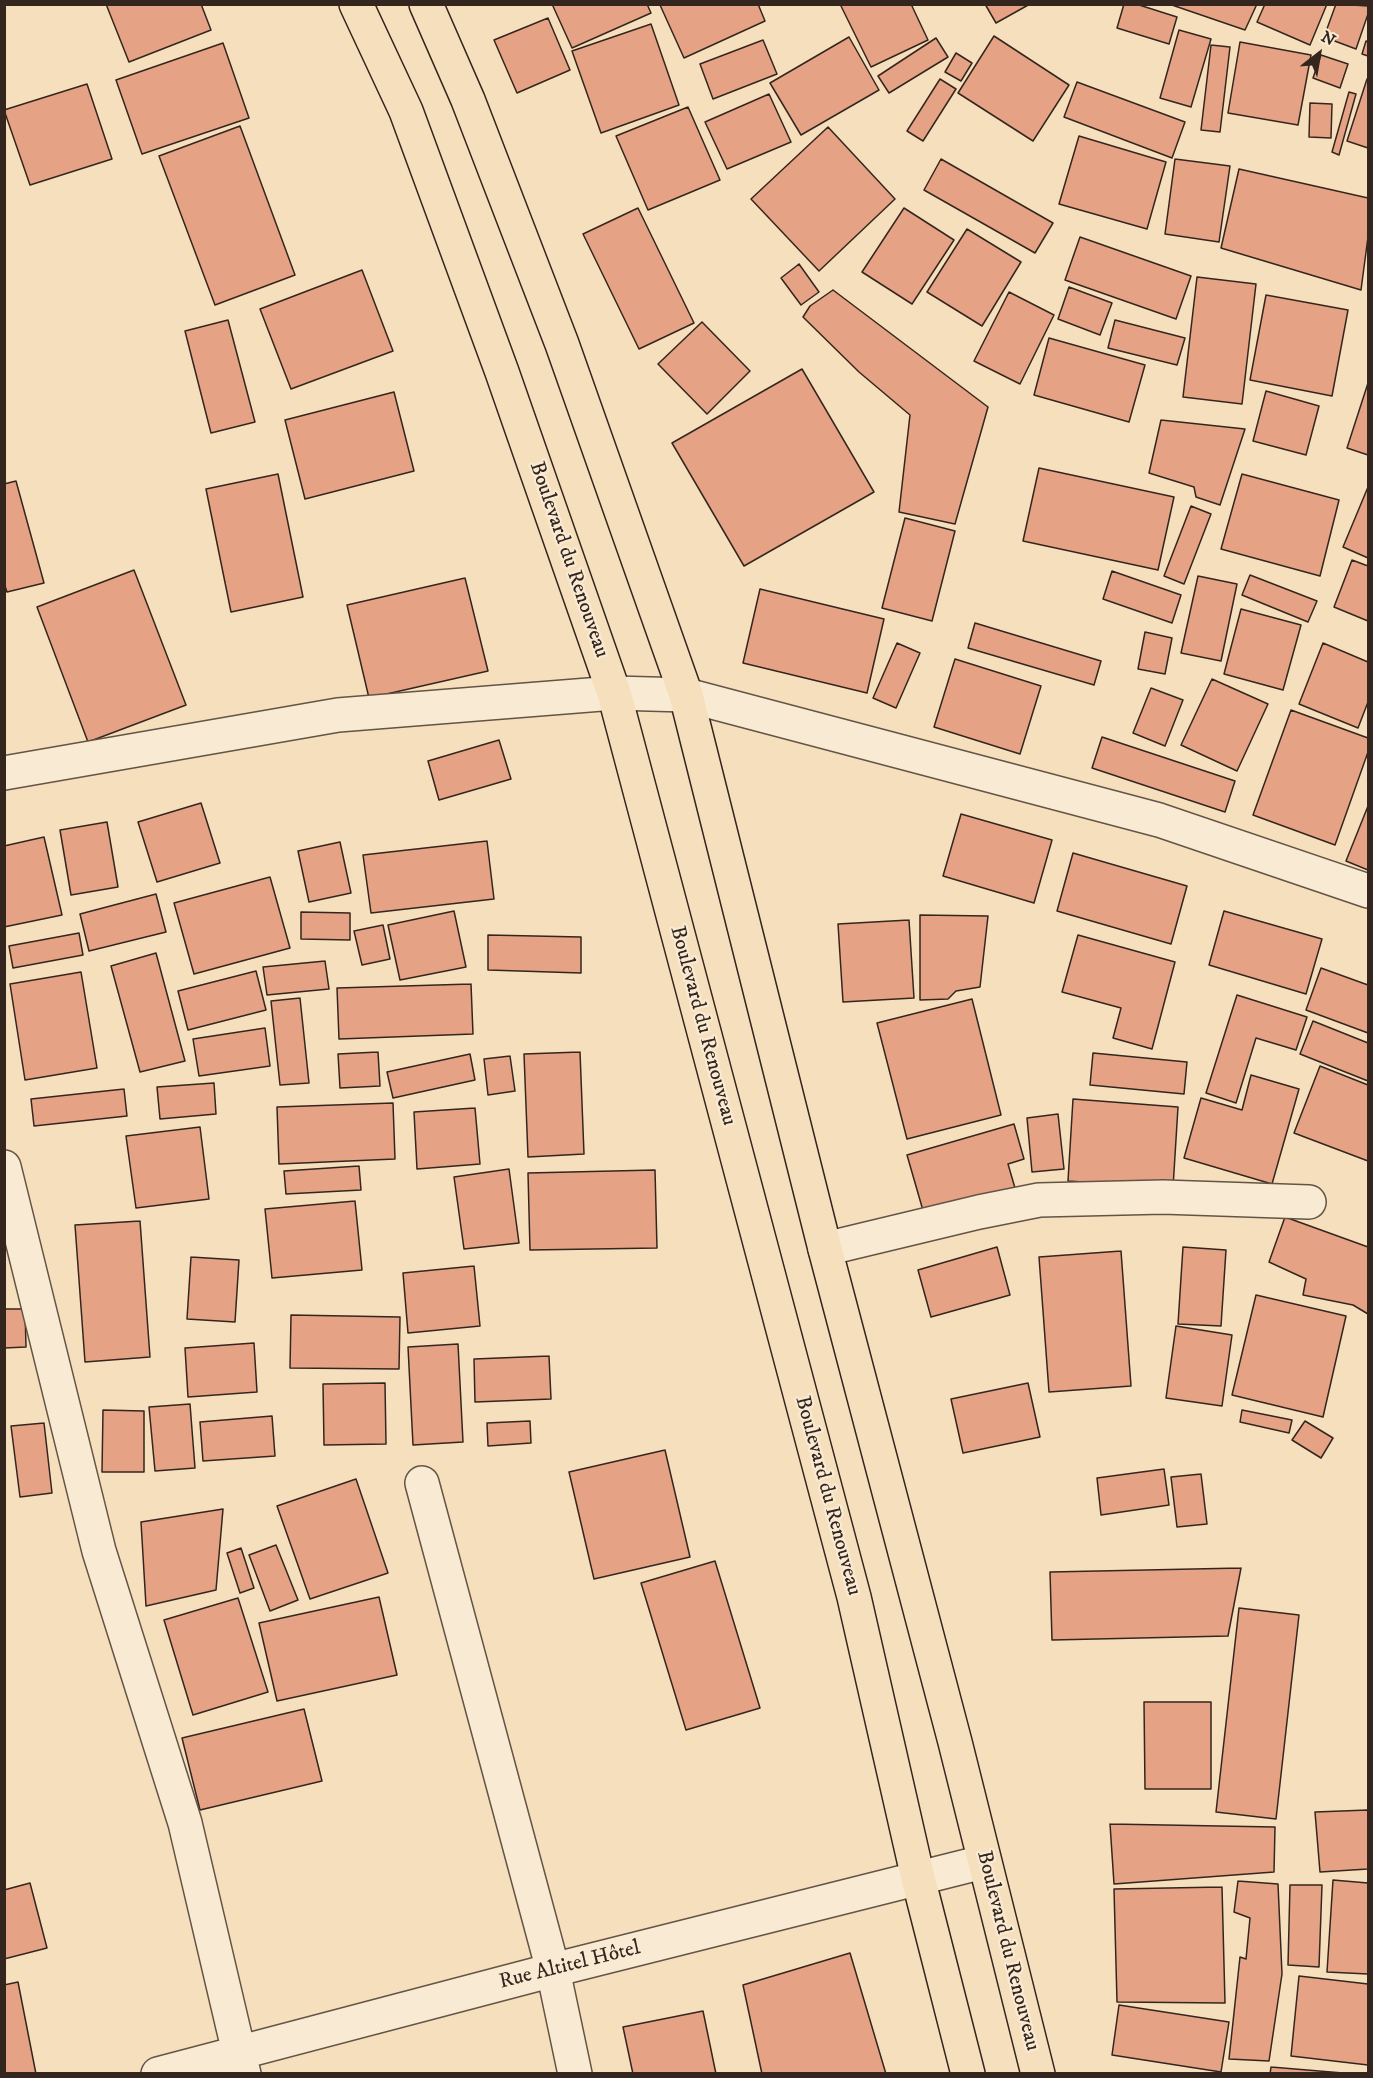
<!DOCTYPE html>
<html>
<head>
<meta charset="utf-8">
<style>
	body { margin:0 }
	#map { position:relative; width:1373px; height:2078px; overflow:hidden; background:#f6dfbc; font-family:"IM FELL DW Pica",serif }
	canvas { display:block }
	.frame { position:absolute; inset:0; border:6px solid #34261e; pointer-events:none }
	.north { position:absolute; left:1289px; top:24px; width:60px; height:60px; -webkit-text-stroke:4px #f9ead3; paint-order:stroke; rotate:31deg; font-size:16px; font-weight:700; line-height:24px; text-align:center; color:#34261e }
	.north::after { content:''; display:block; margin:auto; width:21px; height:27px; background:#34261e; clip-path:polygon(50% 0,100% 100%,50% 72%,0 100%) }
</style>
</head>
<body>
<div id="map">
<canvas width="1373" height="2078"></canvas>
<div class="frame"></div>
<div class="north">N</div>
</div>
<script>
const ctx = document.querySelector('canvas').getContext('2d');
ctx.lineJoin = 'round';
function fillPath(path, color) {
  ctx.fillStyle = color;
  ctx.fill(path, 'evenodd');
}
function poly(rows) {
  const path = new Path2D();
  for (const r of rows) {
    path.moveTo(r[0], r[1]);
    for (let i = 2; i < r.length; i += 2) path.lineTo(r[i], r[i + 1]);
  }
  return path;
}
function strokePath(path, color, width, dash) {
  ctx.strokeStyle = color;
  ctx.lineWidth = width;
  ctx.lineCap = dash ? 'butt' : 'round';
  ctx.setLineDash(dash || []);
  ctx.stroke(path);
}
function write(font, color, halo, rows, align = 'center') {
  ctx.font = font + ' "IM FELL DW Pica",serif';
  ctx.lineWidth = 4.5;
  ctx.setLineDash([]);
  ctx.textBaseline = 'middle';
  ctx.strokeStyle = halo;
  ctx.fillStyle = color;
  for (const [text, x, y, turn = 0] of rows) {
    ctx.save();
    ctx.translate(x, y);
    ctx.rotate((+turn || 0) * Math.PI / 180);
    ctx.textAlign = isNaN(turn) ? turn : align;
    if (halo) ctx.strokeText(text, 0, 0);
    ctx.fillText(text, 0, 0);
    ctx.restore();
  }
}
const building = poly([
	[106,4,201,4,211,30,129,62,106,4],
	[552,4,647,4,651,13,572,48,552,4],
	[758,4,765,21,684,58,660,5,758,4],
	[840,4,911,4,928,40,871,67,840,4],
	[985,4,1030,4,996,23,985,4],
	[1124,4,1136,4,1177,17,1169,44,1117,28,1124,4],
	[1169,4,1257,4,1245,30,1169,4],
	[1265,4,1327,4,1310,45,1257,22,1265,4],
	[1336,4,1368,6,1368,14,1356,49,1324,37,1336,4],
	[548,18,570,70,517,93,494,40,548,18],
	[651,24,679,105,601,133,572,51,651,24],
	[1179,30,1211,39,1191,107,1160,98,1179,30],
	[994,36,1069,85,1033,141,958,93,994,36],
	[849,37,879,90,801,135,770,83,849,37],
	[936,38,948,57,889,93,878,76,936,38],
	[763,40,777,74,713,99,700,64,763,40],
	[1366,41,1368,42,1368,56,1362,54,1366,41],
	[1240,42,1311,55,1298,125,1228,113,1240,42],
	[223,43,249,118,142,154,116,80,223,43],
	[1211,45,1230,47,1220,132,1201,130,1211,45],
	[956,53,972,63,961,81,945,72,956,53],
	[1321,55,1348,64,1340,88,1313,78,1321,55],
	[940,79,956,89,923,141,907,131,940,79],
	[1367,79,1368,80,1368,148,1347,141,1367,79],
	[1077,82,1185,122,1172,158,1064,117,1077,82],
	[87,84,112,159,30,185,4,110,87,84],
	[1349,92,1356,94,1339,155,1332,152,1349,92],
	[769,94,791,142,727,169,705,122,769,94],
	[1310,103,1332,104,1331,138,1309,137,1310,103],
	[688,107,720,180,648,210,616,136,688,107],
	[240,126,295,275,215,305,159,156,240,126],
	[828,127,895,199,819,271,751,199,828,127],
	[1079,136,1166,162,1147,229,1059,204,1079,136],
	[941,159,1053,223,1035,253,924,190,941,159],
	[1175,159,1230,166,1219,242,1165,234,1175,159],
	[1239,169,1368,198,1368,237,1361,290,1221,248,1239,169],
	[638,208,694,323,639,349,583,234,638,208],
	[904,208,954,240,912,304,862,272,904,208],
	[967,229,1021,262,982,326,927,292,967,229],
	[1080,237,1191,276,1176,319,1065,280,1080,237],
	[799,264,819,292,801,305,781,278,799,264],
	[362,270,393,351,291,389,260,309,362,270],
	[1197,277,1256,284,1242,404,1183,397,1197,277],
	[1069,287,1112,303,1100,335,1058,319,1069,287],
	[833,290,988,407,955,524,899,512,910,415,859,372,803,317,810,306,833,290],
	[1009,292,1054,315,1020,384,974,361,1009,292],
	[1266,295,1348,310,1332,396,1250,380,1266,295],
	[228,320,255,422,211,433,185,331,228,320],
	[1115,320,1185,338,1177,365,1108,348,1115,320],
	[702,322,750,371,707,414,658,364,702,322],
	[1049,338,1145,365,1129,422,1034,395,1049,338],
	[802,369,874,492,744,566,672,443,802,369],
	[1368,383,1368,455,1347,448,1368,383],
	[1266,391,1319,406,1306,455,1253,441,1266,391],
	[394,392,414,471,305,499,285,420,394,392],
	[1161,420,1245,429,1220,505,1196,497,1194,487,1149,473,1161,420],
	[1039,468,1174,497,1158,570,1023,541,1039,468],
	[278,474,303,597,231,612,206,489,278,474],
	[1242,474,1339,500,1320,576,1221,549,1242,474],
	[16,481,44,583,7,592,4,583,4,484,16,481],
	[1368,487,1368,558,1343,547,1368,487],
	[1191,506,1211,514,1184,584,1164,576,1191,506],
	[905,518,955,531,932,621,882,608,905,518],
	[1352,560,1368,566,1368,621,1334,607,1352,560],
	[134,570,186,705,88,742,37,607,134,570],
	[1112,571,1181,595,1172,623,1103,599,1112,571],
	[1250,575,1317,601,1308,622,1242,595,1250,575],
	[1198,576,1237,584,1221,661,1181,653,1198,576],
	[465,578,488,671,369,698,347,605,465,578],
	[760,589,884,619,867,693,743,663,760,589],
	[1241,609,1301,625,1283,690,1224,674,1241,609],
	[975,623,1101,661,1094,685,968,648,975,623],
	[1145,632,1172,638,1165,674,1138,669,1145,632],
	[897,643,920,653,896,708,873,698,897,643],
	[1323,643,1368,662,1368,702,1358,728,1299,704,1323,643],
	[955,659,1041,686,1020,754,934,727,955,659],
	[1212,679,1268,704,1237,771,1181,745,1212,679],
	[1151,688,1183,700,1165,746,1133,733,1151,688],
	[1291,710,1368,738,1368,752,1335,845,1253,815,1291,710],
	[1102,737,1235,781,1225,812,1092,768,1102,737],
	[499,740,511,779,439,800,428,761,499,740],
	[201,803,220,863,157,882,138,822,201,803],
	[1368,806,1368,870,1346,861,1368,806],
	[961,814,1052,840,1034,903,943,876,961,814],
	[107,822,118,887,71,895,60,830,107,822],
	[44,837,62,915,4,927,4,846,44,837],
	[487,841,494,899,371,913,363,855,487,841],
	[340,842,351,893,309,902,298,851,340,842],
	[1073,853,1187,886,1171,944,1057,911,1073,853],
	[270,877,290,948,194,974,174,903,270,877],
	[156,894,166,932,89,951,80,914,156,894],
	[454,911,466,967,400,980,388,925,454,911],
	[1224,911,1322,939,1306,994,1209,965,1224,911],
	[301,912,350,913,350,940,301,939,301,912],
	[920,915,988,916,980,987,956,991,948,999,920,1000,920,915],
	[909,920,914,998,843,1002,838,924,909,920],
	[383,925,390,959,362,965,354,931,383,925],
	[79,933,83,955,13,968,9,946,79,933],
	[488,935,581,937,581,973,488,970,488,935],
	[1078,935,1175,962,1152,1049,1113,1038,1121,1008,1062,992,1078,935],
	[156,953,185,1061,140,1072,111,966,156,953],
	[325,961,329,989,267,995,263,967,325,961],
	[1321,968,1368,985,1368,1033,1306,1010,1321,968],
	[256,971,266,1010,188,1030,178,991,256,971],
	[81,972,97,1068,25,1080,10,984,81,972],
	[471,984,473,1034,339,1039,337,988,471,984],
	[1237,995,1307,1017,1296,1050,1256,1038,1236,1103,1206,1093,1237,995],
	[300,998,309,1083,280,1085,271,1001,300,998],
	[972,999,1001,1115,907,1139,877,1023,972,999],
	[1313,1021,1368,1043,1368,1081,1300,1054,1313,1021],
	[265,1028,270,1066,199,1076,193,1039,265,1028],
	[378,1052,380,1086,340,1088,338,1054,378,1052],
	[580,1052,584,1154,528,1157,524,1054,580,1052],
	[1093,1053,1187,1062,1184,1094,1090,1085,1093,1053],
	[470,1054,475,1080,393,1098,387,1072,470,1054],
	[510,1056,515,1091,488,1095,484,1059,510,1056],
	[1320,1066,1368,1085,1368,1161,1294,1133,1320,1066],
	[1251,1075,1299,1089,1272,1184,1184,1158,1201,1098,1242,1110,1251,1075],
	[214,1083,216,1114,160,1119,157,1087,214,1083],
	[124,1089,127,1116,34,1126,31,1099,124,1089],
	[1073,1099,1178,1107,1173,1188,1068,1181,1073,1099],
	[393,1103,395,1159,279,1164,277,1107,393,1103],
	[475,1108,480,1164,417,1169,414,1112,475,1108],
	[1058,1114,1064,1169,1032,1172,1027,1118,1058,1114],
	[1014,1124,1024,1159,1008,1164,1015,1188,924,1214,907,1155,1014,1124],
	[200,1127,209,1199,136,1208,126,1136,200,1127],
	[359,1166,361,1190,286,1194,284,1171,359,1166],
	[509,1169,519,1243,464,1249,454,1177,509,1169],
	[655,1170,657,1248,530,1250,528,1173,655,1170],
	[355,1201,362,1270,272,1278,265,1209,355,1201],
	[1285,1217,1368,1247,1368,1314,1353,1305,1303,1295,1306,1279,1269,1262,1285,1217],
	[140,1221,150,1357,85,1362,75,1225,140,1221],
	[997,1247,1010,1295,931,1317,918,1270,997,1247],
	[1183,1247,1226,1250,1221,1326,1178,1324,1183,1247],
	[1121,1251,1131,1386,1049,1392,1039,1257,1121,1251],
	[191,1257,239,1260,235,1322,187,1319,191,1257],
	[474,1266,480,1326,408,1333,403,1273,474,1266],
	[1256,1295,1346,1316,1323,1417,1232,1395,1256,1295],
	[4,1309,25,1309,26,1347,4,1348,4,1309],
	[291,1315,400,1317,399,1369,290,1368,291,1315],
	[1176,1326,1232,1335,1222,1406,1166,1398,1176,1326],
	[254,1343,257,1392,188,1397,185,1348,254,1343],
	[458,1344,463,1442,413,1445,408,1347,458,1344],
	[549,1356,551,1399,475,1402,474,1359,549,1356],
	[385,1383,386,1444,324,1445,323,1384,385,1383],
	[1028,1383,1040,1437,963,1453,951,1399,1028,1383],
	[190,1404,195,1468,155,1471,149,1407,190,1404],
	[103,1410,144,1411,144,1472,102,1472,103,1410],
	[1242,1410,1292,1420,1289,1433,1240,1422,1242,1410],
	[272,1416,275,1456,203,1461,200,1422,272,1416],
	[530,1421,531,1443,488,1446,487,1423,530,1421],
	[1305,1421,1333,1438,1321,1458,1292,1440,1305,1421],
	[44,1423,52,1493,20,1497,11,1426,44,1423],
	[665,1450,690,1557,594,1579,569,1472,665,1450],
	[1164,1469,1169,1505,1101,1515,1097,1478,1164,1469],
	[1201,1474,1207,1524,1177,1527,1171,1477,1201,1474],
	[356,1479,388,1573,310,1599,277,1506,356,1479],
	[223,1509,216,1590,146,1606,141,1522,223,1509],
	[276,1545,298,1600,270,1611,249,1555,276,1545],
	[241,1548,254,1588,240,1593,227,1553,241,1548],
	[715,1561,760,1708,686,1730,641,1583,715,1561],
	[1241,1568,1228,1636,1052,1640,1050,1572,1241,1568],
	[379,1597,397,1675,277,1701,259,1623,379,1597],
	[238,1598,268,1692,193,1715,164,1620,238,1598],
	[1239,1608,1299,1615,1276,1819,1216,1812,1239,1608],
	[1144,1702,1211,1702,1211,1789,1145,1789,1144,1702],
	[304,1709,322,1781,200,1810,182,1738,304,1709],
	[1368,1810,1368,1869,1320,1872,1315,1812,1368,1810],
	[1110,1824,1275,1827,1274,1872,1114,1884,1110,1824],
	[1333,1880,1368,1883,1368,1974,1327,1972,1333,1880],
	[1238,1881,1278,1884,1282,1974,1269,2061,1229,2059,1240,1957,1246,1959,1250,1918,1234,1912,1238,1881],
	[30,1883,47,1948,4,1959,4,1890,30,1883],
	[1290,1885,1322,1885,1319,1967,1288,1965,1290,1885],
	[1222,1887,1225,2003,1117,2002,1114,1889,1222,1887],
	[850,1953,886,2074,762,2074,743,1985,850,1953],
	[1299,1976,1368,1984,1368,2065,1291,2056,1299,1976],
	[18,1982,36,2074,4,2074,4,1985,18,1982],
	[1119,2005,1229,2022,1221,2072,1112,2055,1119,2005],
	[703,2011,716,2074,633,2074,623,2027,703,2011],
	[1271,2067,1343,2073,1343,2074,1270,2074,1271,2067]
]);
const minor = poly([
	[4,773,338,715,614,693,686,695,1159,820,1368,891],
	[4,1167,99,1551,185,1823,244,2074],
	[825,1249,979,1212,1039,1200,1163,1197,1309,1202],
	[422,1483,553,1970,575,2074],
	[158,2074,553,1970,983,1862]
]);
const highway = poly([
	[356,4,406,111,502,372,614,693,854,1597,918,1878,968,2074],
	[426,4,468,100,562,344,686,695,825,1249,955,1742,1038,2074]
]);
const streetNames = [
	["Boulevard du Renouveau",568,560,71],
	["Boulevard du Renouveau",702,1026,75],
	["Boulevard du Renouveau",827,1496,75],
	["Boulevard du Renouveau",1007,1951,76],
	["Rue Altitel Hôtel",570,1966,-14]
];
fillPath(building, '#e5a285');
strokePath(building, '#34261e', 1.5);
strokePath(minor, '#645446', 36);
strokePath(highway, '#34261e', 36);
strokePath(minor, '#f9ead3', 33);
strokePath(highway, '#f6dfbc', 33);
write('21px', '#34261e', '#f9ead3', streetNames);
</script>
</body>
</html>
